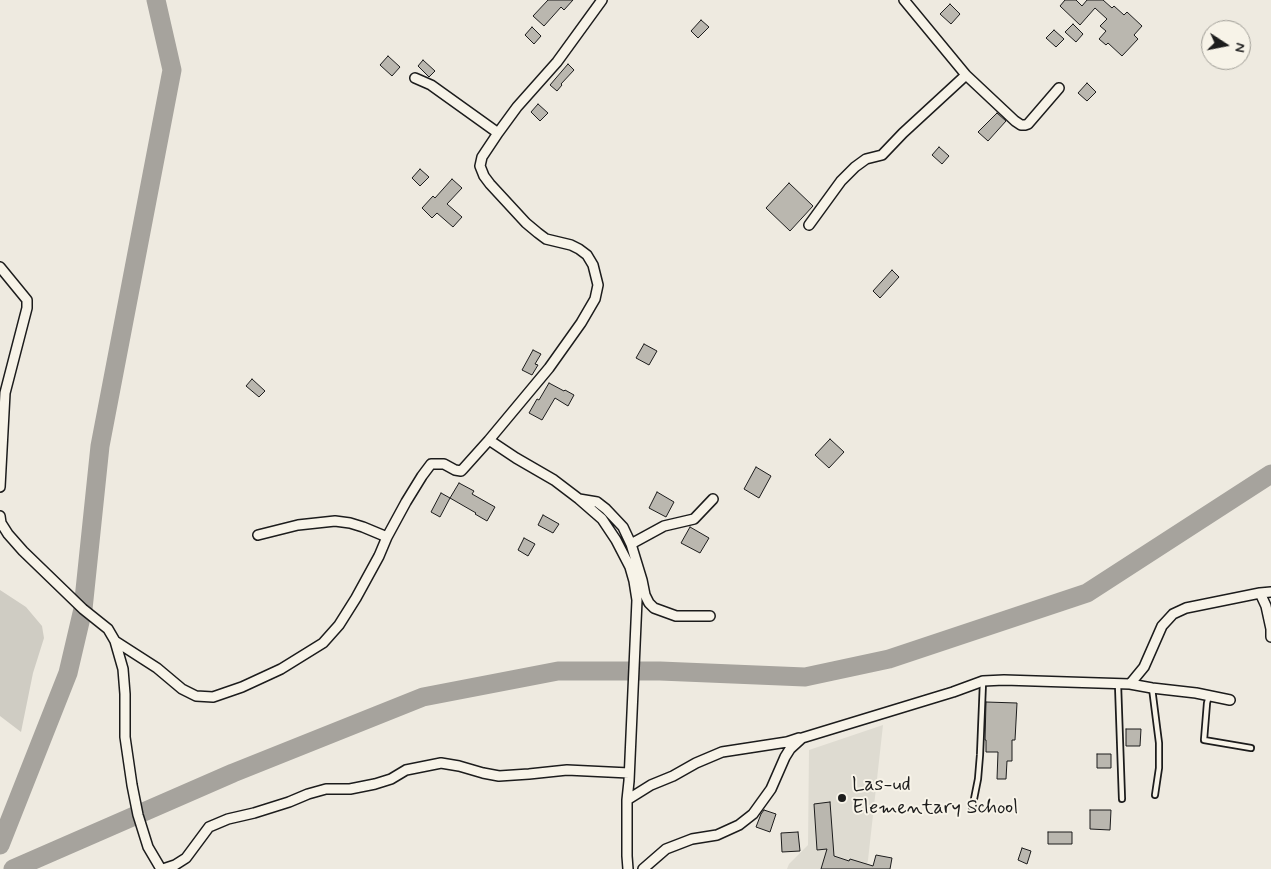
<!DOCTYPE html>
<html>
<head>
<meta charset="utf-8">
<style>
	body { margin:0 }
	#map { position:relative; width:1271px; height:869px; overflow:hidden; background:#eeeae0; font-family:Mynerve,sans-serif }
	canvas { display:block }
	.north { position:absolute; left:1201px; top:20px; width:50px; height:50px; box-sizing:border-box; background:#f7f3e8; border:1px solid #9f9d96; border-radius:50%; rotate:101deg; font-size:14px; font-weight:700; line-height:20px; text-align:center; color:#1c1c1c }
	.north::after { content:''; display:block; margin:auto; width:18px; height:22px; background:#1c1c1c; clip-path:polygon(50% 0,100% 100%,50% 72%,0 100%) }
</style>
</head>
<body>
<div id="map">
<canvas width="1271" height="869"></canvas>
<div class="north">N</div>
</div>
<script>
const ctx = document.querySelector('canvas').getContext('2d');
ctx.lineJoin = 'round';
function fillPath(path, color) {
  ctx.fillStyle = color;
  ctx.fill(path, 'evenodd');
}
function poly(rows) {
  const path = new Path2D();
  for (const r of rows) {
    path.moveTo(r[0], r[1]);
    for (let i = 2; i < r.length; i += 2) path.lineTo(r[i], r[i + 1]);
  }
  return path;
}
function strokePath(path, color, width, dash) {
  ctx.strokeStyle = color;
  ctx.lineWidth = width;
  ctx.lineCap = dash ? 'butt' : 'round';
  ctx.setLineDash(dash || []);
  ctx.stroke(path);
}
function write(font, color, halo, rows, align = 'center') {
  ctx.font = font + ' Mynerve,sans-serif';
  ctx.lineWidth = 4;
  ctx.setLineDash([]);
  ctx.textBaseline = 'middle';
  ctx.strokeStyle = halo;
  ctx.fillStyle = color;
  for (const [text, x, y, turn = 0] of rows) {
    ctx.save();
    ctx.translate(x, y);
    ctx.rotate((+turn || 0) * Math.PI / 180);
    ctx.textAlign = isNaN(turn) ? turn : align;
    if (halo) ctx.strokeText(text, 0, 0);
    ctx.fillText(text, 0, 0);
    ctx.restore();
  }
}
const built = poly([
	[883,725,868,860,866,869,787,869,789,864,808,845,809,750]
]);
const green = poly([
	[0,590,26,607,42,626,44,638,33,673,21,732,0,716]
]);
const river = poly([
	[0,845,68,673,83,609,100,446,172,70,156,0],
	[13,869,233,773,423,697,558,671,660,671,805,677,889,659,1087,593,1271,474]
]);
const building = poly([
	[548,0,573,0,564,10,561,7,544,26,533,16,548,0],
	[1065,0,1076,0,1082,6,1087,0,1103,0,1112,8,1114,6,1124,15,1127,12,1142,26,1134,35,1138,39,1122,56,1108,43,1106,45,1099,39,1106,31,1100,26,1107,19,1095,8,1080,25,1060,6,1065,0],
	[950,4,960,14,951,24,940,14,950,4],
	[701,20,709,27,698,38,691,31,701,20],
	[1073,24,1083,34,1076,42,1065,32,1073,24],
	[532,27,541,36,534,44,525,35,532,27],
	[1054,30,1064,39,1056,47,1046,38,1054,30],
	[388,56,400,67,392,76,380,65,388,56],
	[423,60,435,71,429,77,418,66,423,60],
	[568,64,574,70,561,84,562,85,557,91,550,85,568,64],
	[1087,83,1096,92,1087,101,1078,93,1087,83],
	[538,104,548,113,540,121,531,112,538,104],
	[997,113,1006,121,988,141,978,132,997,113],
	[939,147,949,156,942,164,932,155,939,147],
	[420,169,429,177,420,186,412,178,420,169],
	[452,179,462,188,447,204,462,217,453,227,437,213,432,218,422,208,433,196,435,198,452,179],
	[789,183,813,206,790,231,766,208,789,183],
	[892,270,899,277,880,298,873,291,892,270],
	[644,344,657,351,649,365,636,358,644,344],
	[533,350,541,354,535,364,538,365,532,375,522,370,533,350],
	[252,379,265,391,259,397,246,386,252,379],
	[549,383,564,391,565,390,574,395,568,406,555,398,542,420,529,413,537,399,539,400,549,383],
	[830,439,844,452,829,468,815,455,830,439],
	[756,467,771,476,759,498,744,489,756,467],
	[459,483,474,491,472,494,495,507,487,521,475,514,476,513,450,498,459,483],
	[657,492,674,502,666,517,649,508,657,492],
	[441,493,450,498,440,517,431,512,441,493],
	[543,515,559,524,553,533,538,525,543,515],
	[690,527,709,538,700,553,681,543,690,527],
	[524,538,535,544,528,556,518,550,524,538],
	[986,702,1017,703,1015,740,1012,740,1012,761,1007,761,1006,779,997,779,998,752,986,752,986,740,985,740,986,702],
	[1126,729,1141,729,1140,746,1126,746,1126,729],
	[1097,754,1111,754,1111,768,1097,768,1097,754],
	[830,802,834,856,849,861,850,859,873,866,876,855,892,858,890,869,821,869,827,849,817,850,814,804,830,802],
	[764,810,776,814,770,832,756,827,761,814,764,810],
	[1090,810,1111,810,1110,830,1090,829,1090,810],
	[798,832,800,851,782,852,781,833,798,832],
	[1048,832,1072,832,1072,844,1048,844,1048,832],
	[1022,848,1031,851,1027,864,1018,860,1022,848]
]);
const lane = poly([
	[1118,684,1122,799],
	[1152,688,1159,743,1159,768,1155,795],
	[1209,696,1207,703,1204,740,1251,748],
	[972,809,978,779,980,755,983,682]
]);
const street = poly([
	[602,0,557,62,517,107,498,133,482,157,480,166,484,176,490,184,526,223,538,233,546,239,571,245,579,249,587,255,593,265,598,285,595,299,581,323,549,368,489,440,516,458,554,480,579,499,602,519,616,540,630,567,634,581,637,600,629,781,627,800,627,856,628,869],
	[904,0,966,75,1015,121,1021,125,1025,125,1028,124,1059,88],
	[415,78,431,85,498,133],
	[809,225,841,181,855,167,866,159,882,155,903,133,966,75],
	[0,267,27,300,27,308,5,393,0,487],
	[579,499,597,502,606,509,623,527,631,544,642,580,645,595,649,603,654,608,676,616,710,616],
	[0,516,1,523,8,534,23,551,83,609,108,629,115,641,123,669,125,694,125,737,132,785,138,815,148,847,161,869],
	[258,535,298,525,335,521,350,523,363,527,387,537],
	[631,544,664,526,694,519,713,499],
	[1260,593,1266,606,1271,629,1271,637],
	[115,641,157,668,182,689,196,696,213,697,242,687,281,669,323,643,339,625,356,598,379,556,387,537,406,502,422,476,431,464,444,464,455,470,461,471,463,469,489,440],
	[1130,684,1144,667,1162,626,1173,614,1186,608,1260,593,1271,592],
	[627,800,651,785,673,776,696,763,722,752,787,742,799,738],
	[163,869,175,865,186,858,209,827,228,819,254,813,289,802,308,794,326,789,350,789,375,784,391,779,406,770,441,763,459,766,483,773,499,776,529,774,567,770,629,773],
	[643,869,666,849,692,839,717,835,739,825,753,814,771,789,785,757,790,749,802,738,953,692,983,681,1004,680,1130,684,1152,688,1196,693,1230,700]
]);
const markers = [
	[842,798,5,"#1c1c1c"]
];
const poiNames = [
	["Las-ud",852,786],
	["Elementary School",852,809]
];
fillPath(built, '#dedbd1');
fillPath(green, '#cfccc3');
strokePath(river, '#a6a39d', 19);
fillPath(building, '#bab7af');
strokePath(building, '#1c1c1c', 1);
strokePath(lane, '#1c1c1c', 8);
strokePath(street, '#1c1c1c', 12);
strokePath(lane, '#f7f3e8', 4.5);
strokePath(street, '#f7f3e8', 9);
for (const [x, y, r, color] of markers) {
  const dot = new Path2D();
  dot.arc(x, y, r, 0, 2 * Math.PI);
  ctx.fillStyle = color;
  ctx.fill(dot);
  strokePath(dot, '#f7f3e8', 2);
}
write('20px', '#1c1c1c', '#f7f3e8', poiNames, 'left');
</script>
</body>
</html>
